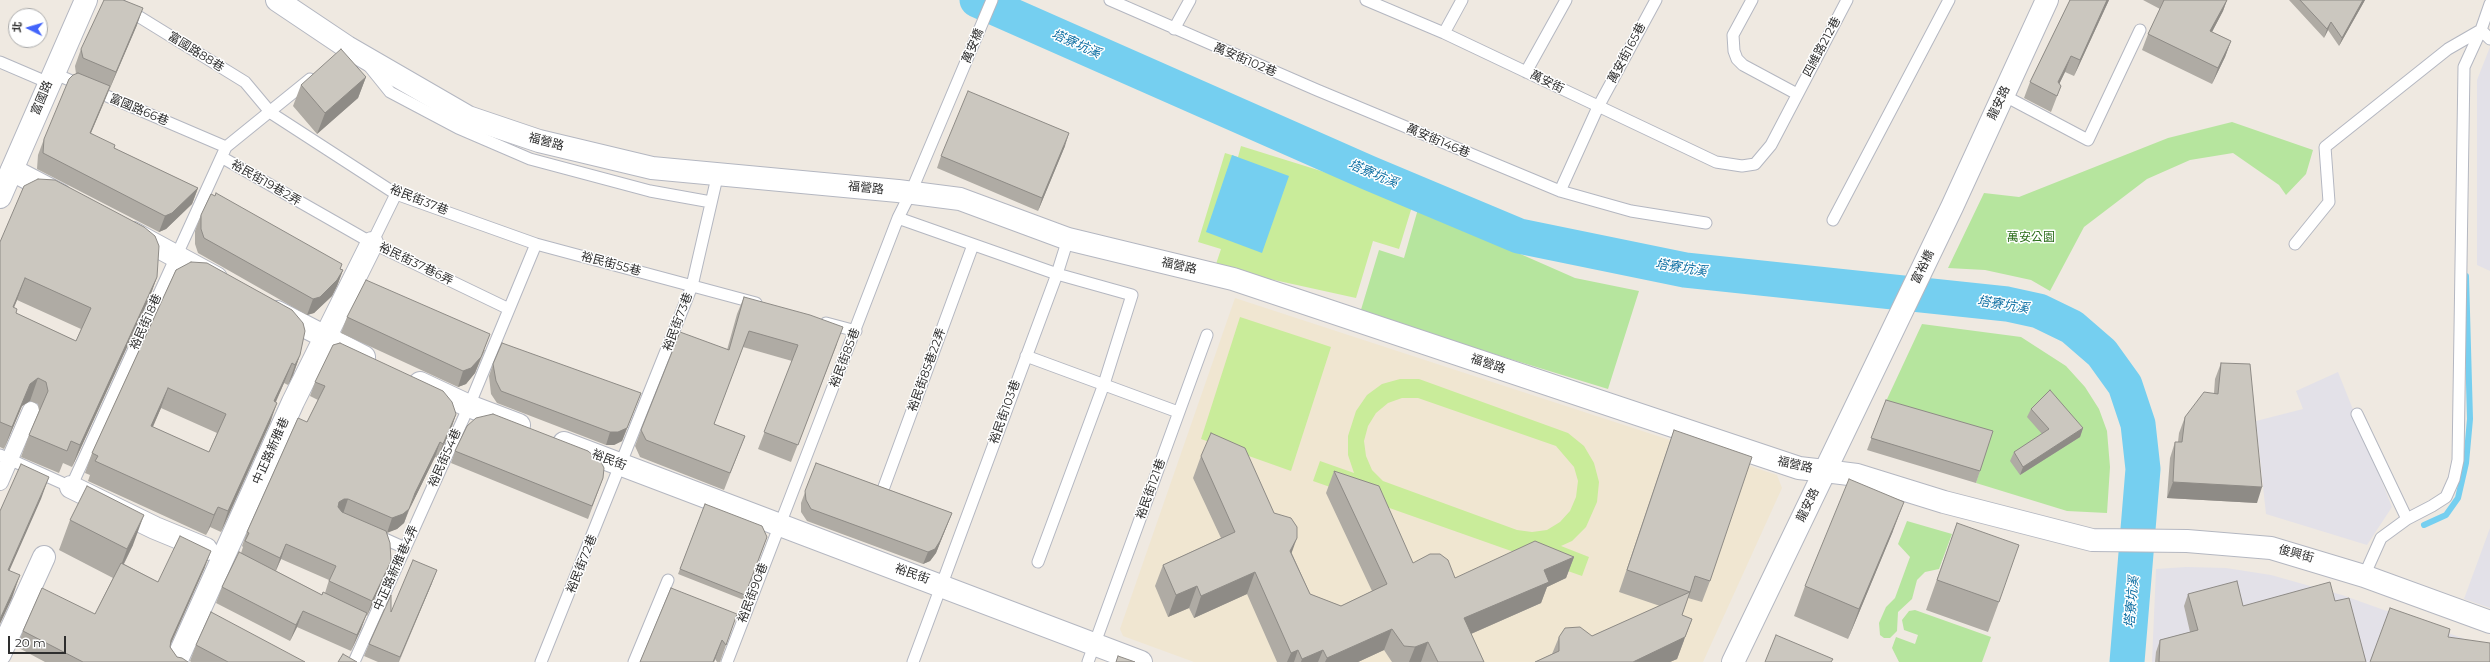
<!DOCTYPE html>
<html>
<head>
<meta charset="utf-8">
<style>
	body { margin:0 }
	#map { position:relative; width:2490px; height:662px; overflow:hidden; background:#efe9e1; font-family:Montserrat,"Noto Sans TC",sans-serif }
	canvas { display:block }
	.north { position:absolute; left:8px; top:8px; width:40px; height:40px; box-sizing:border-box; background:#fff; border:1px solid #ababab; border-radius:50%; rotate:275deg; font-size:11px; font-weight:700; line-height:16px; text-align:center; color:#2e2e2e }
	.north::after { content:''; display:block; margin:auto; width:14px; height:18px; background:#4264fb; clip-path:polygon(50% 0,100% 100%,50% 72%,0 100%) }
	.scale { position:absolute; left:8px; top:636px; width:58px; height:18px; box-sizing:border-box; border:2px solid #2e2e2e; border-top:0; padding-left:5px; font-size:12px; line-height:14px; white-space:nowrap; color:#2e2e2e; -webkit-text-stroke:3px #fff; paint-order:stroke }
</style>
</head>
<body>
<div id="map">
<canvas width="2490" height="662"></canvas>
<div class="north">北</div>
<div class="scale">20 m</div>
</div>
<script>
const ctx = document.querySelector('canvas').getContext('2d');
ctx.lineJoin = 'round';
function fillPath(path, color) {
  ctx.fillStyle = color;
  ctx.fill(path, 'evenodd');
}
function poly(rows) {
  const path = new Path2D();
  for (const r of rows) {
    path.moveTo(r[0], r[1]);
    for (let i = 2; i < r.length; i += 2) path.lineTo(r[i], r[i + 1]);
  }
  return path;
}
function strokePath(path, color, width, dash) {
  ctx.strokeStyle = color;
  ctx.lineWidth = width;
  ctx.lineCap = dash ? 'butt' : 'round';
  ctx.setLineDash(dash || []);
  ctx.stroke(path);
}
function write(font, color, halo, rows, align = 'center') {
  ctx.font = font + ' Montserrat,"Noto Sans TC",sans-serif';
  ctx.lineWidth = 3;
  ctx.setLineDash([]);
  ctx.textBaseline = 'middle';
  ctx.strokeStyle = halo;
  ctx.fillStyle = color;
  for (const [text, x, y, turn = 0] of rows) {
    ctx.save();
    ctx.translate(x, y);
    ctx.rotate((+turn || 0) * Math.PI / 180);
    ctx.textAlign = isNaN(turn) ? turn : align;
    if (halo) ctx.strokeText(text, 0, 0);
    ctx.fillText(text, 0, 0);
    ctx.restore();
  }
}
const industrial = poly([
	[2490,47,2490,271,2477,265,2477,80],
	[2338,372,2392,507,2367,545,2266,514,2256,421,2303,409,2296,391],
	[2490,528,2490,608,2464,599],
	[2186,567,2226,568,2271,575,2342,595,2490,648,2490,662,2152,662,2156,569]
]);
const education = poly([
	[1235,298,1777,475,1782,488,1703,662,1194,662,1123,636,1120,629]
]);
const green = poly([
	[2232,122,2313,150,2306,174,2286,195,2279,185,2233,153,2190,160,2147,179,2084,227,2050,291,2031,280,1985,270,1948,268,1984,193,2019,197,2168,138],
	[1418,209,1575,278,1639,291,1608,389,1360,313,1379,250,1404,258],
	[1922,324,2021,337,2066,366,2085,387,2099,409,2107,431,2110,467,2107,513,2067,511,1976,483,1988,443,1881,412],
	[1907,521,1952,534,1939,569,1925,572,1917,580,1912,599,1898,612,1897,631,1890,638,1884,638,1880,635,1879,623,1886,607,1895,598,1910,557,1898,544],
	[1915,610,1991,637,1982,662,1899,662,1892,648,1896,637,1915,644,1918,635,1904,630,1902,620,1909,611]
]);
const pitch = poly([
	[1241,146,1414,200,1399,249,1373,241,1356,298,1215,267,1221,249,1198,242,1225,153,1238,157],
	[1240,317,1331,347,1291,471,1201,439],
	[1400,379,1419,379,1568,433,1584,446,1594,463,1599,482,1597,502,1586,527,1572,541,1561,546,1589,557,1582,576,1313,481,1320,461,1354,473,1348,455,1348,436,1356,411,1367,395,1382,384],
	[1402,398,1418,398,1556,446,1574,467,1578,481,1576,497,1570,511,1560,522,1547,530,1532,532,1517,530,1383,481,1372,470,1366,456,1364,441,1368,426,1376,413,1388,403]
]);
const water = poly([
	[1232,155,1289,176,1262,253,1206,232]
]);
const stream = poly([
	[2424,525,2446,515,2458,498,2466,463,2470,419,2466,276]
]);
const river = poly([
	[977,0,1369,173,1519,236,1685,270,2007,304,2039,311,2072,327,2102,353,2125,385,2138,424,2143,469,2127,662]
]);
const service = poly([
	[112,0,245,82,271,113,396,194,536,244,756,303],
	[1110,0,1317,90,1560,191,1631,211,1706,223],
	[1366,0,1444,33,1716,162,1742,166,1755,164,1771,145,1847,0],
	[1752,0,1733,35,1734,51,1737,59,1743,65,1797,94],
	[2490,4,2481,30,2490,39],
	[1174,29,1190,0],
	[1444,33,1462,0],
	[0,62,49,83],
	[369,66,390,92,458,128,530,159,650,191,711,202],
	[1526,72,1566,0],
	[53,73,226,147],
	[2003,95,2088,140,2140,30],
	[223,158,372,243,509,309],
	[1560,191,1598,107,1656,0],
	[898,218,1057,274,1132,295,1104,384,1038,562],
	[1833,220,1949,0],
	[372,243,396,194],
	[2295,244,2329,202,2325,147,2448,49,2481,30],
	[826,323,856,331],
	[1026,356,1178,412],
	[2357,414,2407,519],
	[0,455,71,487,226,147,310,79],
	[881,495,973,245],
	[376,535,405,548],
	[2364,576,2381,538,2407,519,2432,506,2446,497,2454,479,2458,460,2464,67,2481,30],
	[354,662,469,406,536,244],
	[541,662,692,286,718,173],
	[634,662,668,580],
	[727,662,898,218,911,192,992,0],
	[913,662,1057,274,1068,239],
	[1088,662,1207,335]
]);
const pedestrian = poly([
	[0,482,31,410]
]);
const minor = poly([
	[277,0,347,47,468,117,539,141,652,168,898,191,960,199,1068,239,1233,279,1799,468,1825,471],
	[12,170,60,195],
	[133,233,216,278],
	[277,312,364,357],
	[420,383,469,406,519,425],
	[564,443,1141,662],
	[71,487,155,528,206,549],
	[0,654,44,557],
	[176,662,293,402,372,243]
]);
const tertiary = poly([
	[0,197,86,0],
	[1825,471,1857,475,1944,502,2092,540,2187,541,2271,548,2364,576,2490,622],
	[1733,662,1952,207,2047,0]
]);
const wall = poly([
	[2070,0,2109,0,2074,76,2065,72,2059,84,2061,86,2051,112,2024,98,2030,82],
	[2143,0,2227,0,2223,11,2212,32,2231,41,2225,57,2212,84,2142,50,2148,34,2160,9],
	[2289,0,2365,0,2339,46,2328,30,2324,38],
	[137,25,91,133,114,148,198,188,192,204,166,229,159,232,37,169,38,155,44,139,76,74,75,66,81,49],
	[366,77,358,98,317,134,293,106,301,85],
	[1065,146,1038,211,937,168,941,156],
	[201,215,342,264,340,269,343,270,337,286,332,296,314,313,307,315,198,253,195,244,195,231],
	[0,242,157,277,149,299,72,467,63,463,59,473,21,457,29,435,39,411,38,404,30,401,22,406,4,449,0,447],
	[17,300,81,329,76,341,16,313,14,308],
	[176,270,300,355,293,375,288,385,284,383,276,402,270,423,221,532,210,527,206,535,88,481,90,475,85,473,92,453],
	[161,408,217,433,209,452,153,427],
	[744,297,837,344,791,462,758,449,792,361,743,347,714,424,745,436,724,490,640,457,635,446,641,430,727,350,737,314],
	[347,317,485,350,475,373,466,384,458,387,341,333],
	[2221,363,2257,503,2167,498,2170,458,2175,442,2178,442,2179,433,2185,417,2214,393,2215,379],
	[493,364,641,393,622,441,614,445,606,445,497,403,491,394,489,376],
	[315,382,456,414,451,429,438,458,435,457,410,508,404,523,397,529,387,532,391,561,385,575,367,616,366,615,361,629,351,651,297,627,290,641,216,603,222,587,241,553,243,547,242,546,247,532,307,422,318,400,310,396],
	[281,559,329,580,325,593,322,595,276,571],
	[1886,400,1980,471,1976,483,1867,450],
	[2031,409,2083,428,2080,437,2020,475,2010,461,2014,452,2042,434,2027,417],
	[1674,430,1710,581,1702,602,1688,598,1682,615,1684,640,1677,659,1670,662,1535,662,1552,654,1559,637,1592,636,1660,606,1619,592],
	[455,451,603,478,588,519,451,463],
	[1201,456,1274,513,1310,594,1341,606,1372,591,1326,493,1334,471,1413,563,1455,578,1574,557,1566,578,1547,587,1541,603,1471,634,1484,662,1392,662,1384,650,1358,662,1277,662,1247,594,1194,618,1189,608,1168,617,1155,586,1163,565,1221,538,1193,478],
	[816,463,952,513,936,553,930,561,923,564,807,521,801,512,801,503],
	[705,504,767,537,744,600,678,574],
	[70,520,133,545,124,564,158,582,205,567,170,645,170,647,177,657,188,662,45,662,17,647,23,631,95,614,113,578,59,550],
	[1957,523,1999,602,1988,632,1926,610],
	[1893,531,1848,639,1794,616,1805,586],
	[432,583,399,662,378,662,364,656,369,644,391,612],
	[2188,594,2243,606,2335,601,2366,662,2155,662,2156,652,2160,640,2190,632,2184,606],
	[737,614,720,662,717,662,715,659,714,662,640,662],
	[196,645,305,662,191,662,190,661]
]);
const shadedWall = poly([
	[2107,0,2109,0,2074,76,2080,60],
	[2227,0,2223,11,2204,47,2210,31],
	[2363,0,2365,0,2339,46,2342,38],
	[143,8,137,25,109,90,116,72],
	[2331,22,2328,30,2324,38,2327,29],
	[2231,41,2225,57,2212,84,2218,68],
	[2071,56,2065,72,2054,95,2058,82],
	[366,77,358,98,317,134,325,113],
	[110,86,104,102,84,149,90,133],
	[1069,133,1065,146,1038,211,1042,198],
	[198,188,192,204,166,229,159,232,165,216],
	[342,264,336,280,343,270,337,286,332,296,314,313,307,315,313,299,340,269],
	[157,277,149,299,72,467,80,445],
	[25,278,17,300,4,329,13,307],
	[490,334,475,373,466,384,458,387,463,371],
	[300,355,293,375,288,385,295,365],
	[292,363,284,383,267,421,274,401],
	[38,378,30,401,22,406,4,449,12,427,30,384],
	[168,388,161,408,144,446,151,426],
	[641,393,622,441,614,445,606,445,610,432],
	[277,403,270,423,221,532,228,511],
	[456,414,451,429,438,458,443,444],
	[2083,428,2080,437,2020,475,2023,467],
	[440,442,435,457,410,508,415,493],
	[49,477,41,499,0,592,8,570],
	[2173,482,2262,487,2257,503,2167,498],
	[344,499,348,499,343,514,334,517,339,502],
	[1904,502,1893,531,1848,639,1859,609],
	[218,507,210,527,206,535,214,515],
	[409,509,404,523,397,529,387,533,392,518],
	[952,513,936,553,930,561,923,564,928,552],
	[144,515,133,545,116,579,127,549],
	[1297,538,1289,560,1290,551],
	[286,544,281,559,275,572,280,558],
	[211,551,205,567,165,657,171,640],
	[1574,557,1566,578,1547,587,1541,603,1457,640,1464,618,1544,570],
	[391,561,385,575,367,616,372,601],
	[437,570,432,583,398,662,400,657],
	[1255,572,1247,594,1194,618,1201,596],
	[20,575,12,598,0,624,0,619],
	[1197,586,1189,608,1168,617,1176,595],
	[303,611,297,627,290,641,296,625],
	[367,613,361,629,351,651,357,635],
	[1692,619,1677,659,1670,662,1633,662],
	[1392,629,1384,650,1358,662,1325,662,1327,658],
	[722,640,714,662,713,662],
	[1428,642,1421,662,1409,662,1415,647],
	[1298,650,1294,662,1287,662,1291,653],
	[1323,650,1318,662,1301,662,1302,659]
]);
const building = poly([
	[104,0,123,0,143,8,116,72,83,58,81,49,104,0],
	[2070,0,2107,0,2080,60,2071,56,2058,82,2061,86,2057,96,2030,82,2070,0],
	[2164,0,2227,0,2210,31,2231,41,2218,68,2148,34,2164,0],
	[2300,0,2363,0,2342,38,2331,22,2327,29,2300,0],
	[341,49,366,77,325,113,301,85,341,49],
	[78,73,110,86,90,133,115,145,114,148,198,188,172,213,165,216,43,153,44,139,69,79,73,75,78,73],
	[968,91,1069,133,1042,198,941,156,968,91],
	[38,179,55,180,144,227,155,236,159,246,157,277,80,445,71,441,67,451,29,435,48,391,46,382,38,378,30,384,12,427,0,422,0,242,24,186,38,179],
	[25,278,91,308,76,341,16,313,17,309,13,307,25,278],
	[216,193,342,264,340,269,343,270,337,280,320,297,313,299,204,238,201,229,201,215,211,194,215,196,216,193],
	[191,262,207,263,292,310,303,323,305,331,300,355,295,365,292,363,274,401,277,403,228,511,218,507,214,515,95,461,98,456,92,453,176,270,191,262],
	[168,388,226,414,209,452,151,426,168,388],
	[366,280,490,334,481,357,471,368,463,371,347,317,366,280],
	[744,297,810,315,843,327,798,445,764,432,798,345,749,331,714,424,745,436,730,473,646,440,641,430,680,332,729,350,744,297],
	[340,343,443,391,452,402,456,414,443,444,440,442,415,493,409,509,403,514,392,518,348,499,344,499,339,502,338,507,342,512,386,531,390,543,391,561,372,601,329,581,336,566,286,544,280,558,245,541,249,533,247,532,298,418,307,422,325,386,315,382,333,345,340,343],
	[502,343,641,393,627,428,618,432,610,432,501,391,496,381,493,364,502,343],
	[2221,363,2250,364,2262,487,2173,482,2175,442,2182,442,2185,417,2204,392,2218,394,2221,363],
	[2050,390,2083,428,2023,467,2014,452,2049,429,2031,409,2050,390],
	[1886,400,1993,431,1980,471,1871,438,1886,400],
	[493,414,588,451,601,462,604,468,603,478,592,506,455,451,467,426,476,418,493,414],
	[1674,430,1752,457,1710,581,1695,576,1690,592,1627,570,1674,430],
	[1211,433,1245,448,1274,513,1291,518,1297,527,1297,538,1290,551,1310,594,1341,606,1387,584,1334,471,1379,486,1413,563,1430,554,1440,554,1448,560,1455,578,1535,541,1574,557,1544,570,1549,582,1464,618,1484,662,1438,662,1428,642,1415,647,1404,646,1392,629,1327,658,1323,650,1302,659,1298,650,1291,653,1255,572,1201,596,1197,586,1176,595,1163,565,1235,532,1201,456,1211,433],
	[816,463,952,513,940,541,935,549,928,552,811,509,806,500,805,491,816,463],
	[21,464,49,477,8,570,20,575,0,619,0,511,21,464],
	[1849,479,1904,502,1859,609,1805,586,1849,479],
	[87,486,144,515,127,549,70,520,87,486],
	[705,504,762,526,767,537,745,595,680,569,705,504],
	[1957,523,2019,545,1999,602,1937,580,1957,523],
	[180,536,211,551,171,640,170,647,177,657,182,658,188,662,83,662,23,631,42,588,95,614,121,563,158,582,180,536],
	[239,552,322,595,323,592,367,613,357,635,303,611,296,625,222,587,239,552],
	[413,560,437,570,400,657,369,644,391,595,391,612,413,560],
	[2237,581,2243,606,2330,582,2335,601,2349,598,2366,662,2159,662,2160,640,2198,630,2188,594,2237,581],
	[671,588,737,614,726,645,722,640,713,662,640,662,671,588],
	[1690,592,1682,615,1692,619,1685,637,1633,662,1535,662,1559,651,1559,637,1565,628,1580,627,1592,636,1690,592],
	[2390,608,2450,629,2448,637,2490,643,2490,662,2370,662,2390,608],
	[211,612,305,662,228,662,196,645,211,612],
	[1776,635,1833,659,1831,662,1765,662,1776,635],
	[343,654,357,662,338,662,343,654],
	[1118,656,1135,662,1116,662,1118,656]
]);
const streetNames = [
	["萬安橋",973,46,-67],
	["四維路212巷",1822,47,-62],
	["富國路88巷",196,52,32],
	["萬安街165巷",1627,53,-62],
	["萬安街102巷",1245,60,23],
	["萬安街",1547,82,26],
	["富國路",42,98,-67],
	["龍安路",1999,103,-65],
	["富國路66巷",139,110,23],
	["萬安街146巷",1438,141,23],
	["福營路",546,142,15],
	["裕民街19巷2弄",266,183,30],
	["福營路",866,188,6],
	["裕民街37巷",419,200,22],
	["裕民街37巷6弄",416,264,26],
	["裕民街55巷",611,264,15],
	["福營路",1179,266,13],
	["富裕橋",1923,267,-64],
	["裕民街18巷",146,322,-66],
	["裕民街73巷",678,322,-69],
	["裕民街85巷",845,358,-69],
	["福營路",1488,364,19],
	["裕民街85巷22弄",927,370,-70],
	["裕民街103巷",1005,412,-70],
	["中正路新雅巷",271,451,-66],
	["裕民街54巷",445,458,-66],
	["裕民街",609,460,21],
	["福營路",1795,465,13],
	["裕民街121巷",1151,489,-70],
	["龍安路",1808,505,-64],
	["俊興街",2296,554,15],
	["裕民街72巷",582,564,-68],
	["中正路新雅巷4弄",396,568,-66],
	["裕民街",912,574,20],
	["裕民街90巷",753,593,-69]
];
const parkNames = [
	["萬安公園",2031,237]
];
const waterNames = [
	["塔寮坑溪",1076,44,24],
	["塔寮坑溪",1373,174,23],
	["塔寮坑溪",1681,268,9],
	["塔寮坑溪",2003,305,9],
	["塔寮坑溪",2132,602,-85]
];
fillPath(industrial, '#e3e1e8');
fillPath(education, '#f0e6d1');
fillPath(green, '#b6e59e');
fillPath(pitch, '#c9ec9a');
fillPath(water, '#75cff0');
strokePath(stream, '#75cff0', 6);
strokePath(river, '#75cff0', 35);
strokePath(service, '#b4b7c1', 13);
strokePath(pedestrian, '#b4b7c1', 18);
strokePath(minor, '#b4b7c1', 24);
strokePath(tertiary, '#b4b7c1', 24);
strokePath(service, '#fff', 11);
strokePath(pedestrian, '#fff', 16);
strokePath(minor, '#fff', 22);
strokePath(tertiary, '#fff', 22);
fillPath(wall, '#afaba4');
fillPath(shadedWall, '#8e8b86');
fillPath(building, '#cbc7bf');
strokePath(building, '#8e8b86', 1);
write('12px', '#2e2e2e', '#fff', streetNames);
write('12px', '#2c6e1b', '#fff', parkNames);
write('italic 13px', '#0d6fa3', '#fff', waterNames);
</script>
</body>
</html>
